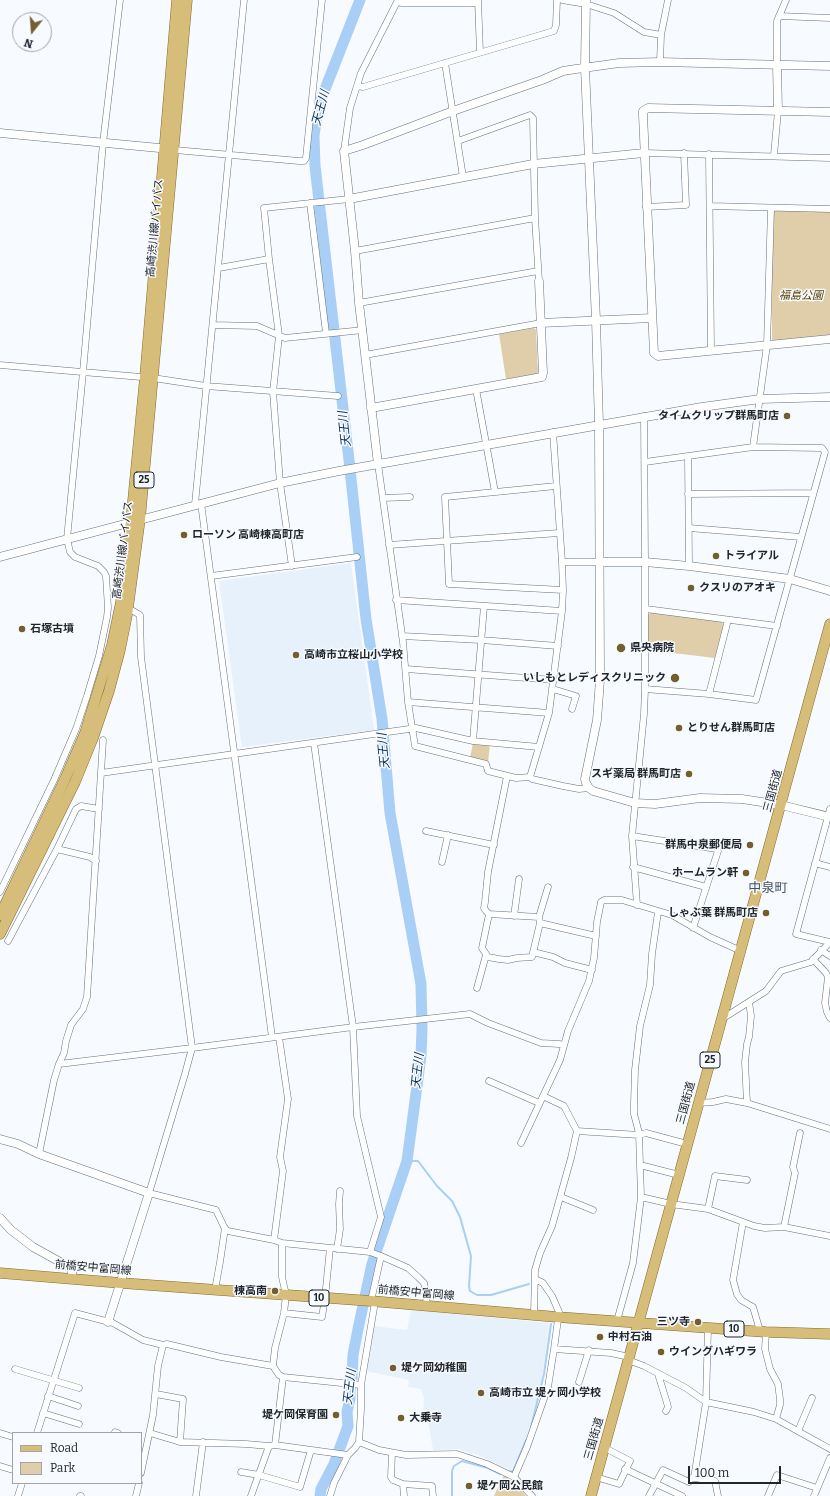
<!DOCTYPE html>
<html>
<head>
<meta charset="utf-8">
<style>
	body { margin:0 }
	#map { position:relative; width:830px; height:1496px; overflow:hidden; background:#f7fafe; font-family:Bitter,serif }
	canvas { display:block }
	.legend { position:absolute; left:12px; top:1432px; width:130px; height:52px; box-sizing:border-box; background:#f7fafe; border:1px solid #a1a5ab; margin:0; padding:5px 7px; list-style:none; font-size:12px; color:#20262e }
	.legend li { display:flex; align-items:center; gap:8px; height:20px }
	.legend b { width:20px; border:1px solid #a1a5ab }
	.north { position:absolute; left:12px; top:12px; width:40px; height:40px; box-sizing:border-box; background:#f7fafe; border:1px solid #a1a5ab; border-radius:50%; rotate:197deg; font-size:11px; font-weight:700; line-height:16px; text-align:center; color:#20262e }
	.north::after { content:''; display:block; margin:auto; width:14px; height:18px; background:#735e2d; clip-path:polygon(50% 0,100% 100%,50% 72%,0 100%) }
	.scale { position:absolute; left:688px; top:1466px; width:93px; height:18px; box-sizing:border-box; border:2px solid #20262e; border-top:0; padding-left:5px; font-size:12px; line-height:14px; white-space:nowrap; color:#20262e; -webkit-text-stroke:3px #f7fafe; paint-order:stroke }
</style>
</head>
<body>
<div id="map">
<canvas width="830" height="1496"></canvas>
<ul class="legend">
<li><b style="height:5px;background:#d6bd7a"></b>Road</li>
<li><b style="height:11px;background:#dfcea9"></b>Park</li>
</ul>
<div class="north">N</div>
<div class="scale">100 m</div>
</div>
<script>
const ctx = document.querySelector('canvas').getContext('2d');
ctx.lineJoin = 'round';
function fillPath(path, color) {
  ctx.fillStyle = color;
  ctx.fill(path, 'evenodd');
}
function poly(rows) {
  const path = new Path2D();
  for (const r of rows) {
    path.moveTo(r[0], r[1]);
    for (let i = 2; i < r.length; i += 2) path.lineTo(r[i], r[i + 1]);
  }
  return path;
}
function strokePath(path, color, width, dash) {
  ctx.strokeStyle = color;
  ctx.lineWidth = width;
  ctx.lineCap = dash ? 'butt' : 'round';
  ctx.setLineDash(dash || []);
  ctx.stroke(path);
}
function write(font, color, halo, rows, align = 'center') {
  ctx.font = font + ' Bitter,"Noto Sans JP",serif';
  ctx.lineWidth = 3;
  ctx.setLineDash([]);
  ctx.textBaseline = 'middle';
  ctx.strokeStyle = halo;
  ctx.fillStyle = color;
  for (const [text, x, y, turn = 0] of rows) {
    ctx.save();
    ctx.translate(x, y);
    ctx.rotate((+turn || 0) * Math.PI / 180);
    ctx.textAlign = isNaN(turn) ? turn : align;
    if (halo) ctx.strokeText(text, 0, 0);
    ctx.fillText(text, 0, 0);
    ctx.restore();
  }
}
const built = poly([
	[351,563,374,730,242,747,219,581],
	[411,1310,549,1323,542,1379,529,1431,511,1470,475,1454,457,1449,433,1450,429,1426,423,1416,424,1398,421,1389,408,1387,409,1380,365,1371,369,1359,374,1326,407,1330]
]);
const green = poly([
	[771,208,830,209,830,335,772,341],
	[534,328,536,330,538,372,537,374,506,379,499,334],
	[651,612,721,621,724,626,715,658,648,650,648,615],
	[473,743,490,744,488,763,470,758],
	[504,1475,516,1484,526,1496,494,1496]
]);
const stream = poly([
	[407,1161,418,1161,437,1186,452,1201,460,1217,471,1256,469,1286,470,1291,477,1295,491,1295,529,1284],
	[531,1427,544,1374,551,1324],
	[507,1472,513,1471,526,1440],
	[452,1496,452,1471,454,1466,462,1461,488,1468,500,1474,503,1473]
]);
const river = poly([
	[320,1496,321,1489,334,1464,348,1426,347,1412,350,1399,350,1390,352,1379,353,1355,358,1329,372,1264,407,1161,421,1056,422,1029,421,984,390,813,382,719,366,619,349,460,315,166,314,136,318,107,360,0]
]);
const minor = poly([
	[478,0,480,52],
	[562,0,586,4,614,13,644,32,661,35],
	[397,2,402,3,478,3],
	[779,16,830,18],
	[660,62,661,35,668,0],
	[445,63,463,177],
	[777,65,777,21,786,0],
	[357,86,363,87,554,31,556,25,557,0],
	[458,141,530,115,533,118,535,218,539,281],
	[175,150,299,161,304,161,306,158,322,0],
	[344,151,350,108,361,73,398,0],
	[644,153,830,158],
	[709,154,711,350],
	[774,155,778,111],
	[310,203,326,333],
	[710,206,830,209],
	[646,207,686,205,684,153],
	[355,251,535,218],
	[219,268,269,259],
	[359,303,538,271],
	[213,325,257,326,285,338,363,330],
	[365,355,541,323],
	[0,365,153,378,206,386,338,396],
	[476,389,495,492],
	[553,432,562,562,563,590,562,611,549,713,530,777,532,779,563,786,579,789,589,788],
	[753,447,767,345,771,208],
	[688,456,689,566],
	[378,464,403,642,408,702,415,746,486,764,488,771,516,778,530,777],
	[556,486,445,497,449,584,563,590],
	[688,494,813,493],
	[383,498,410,497],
	[201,503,272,1037],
	[195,504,244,0],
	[689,528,801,537],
	[389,545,559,533],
	[562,562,600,562],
	[292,566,280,483,273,392,279,336,269,259,264,208,349,199],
	[211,576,357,557],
	[396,600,562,611],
	[128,608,140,615,141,657,192,1048,185,1074,149,1193,216,1210,225,1229,228,1231,274,1240,282,1243,370,1252,381,1256,408,1268,418,1277,424,1283,425,1288,427,1306],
	[646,609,777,626],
	[402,636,481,640,558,646],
	[406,669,554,680],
	[553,689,576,696,572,709],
	[645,689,709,694,756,700,825,452,822,448,753,447,645,462],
	[709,694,728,620],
	[408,702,549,713],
	[473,741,484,606],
	[314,743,353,1027,357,1116,381,1217,370,1252],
	[101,773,416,728,473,741,539,747],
	[507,776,488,872,485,902,484,908,486,911,489,914,539,917,540,923,596,936],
	[830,809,796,934,830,942],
	[426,831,494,845],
	[632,836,717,849,718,851,693,928],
	[57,849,90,857,96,861],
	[442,862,448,835],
	[815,863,830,867],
	[633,867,706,887],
	[0,892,54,780,76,729,87,696,99,656,107,617,108,608,106,576,104,572,98,566,75,557,70,552,67,539,83,372,103,143,120,0],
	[637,905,632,836,644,714,645,689,645,562,644,416],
	[489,914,482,948,488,957,499,959,508,960,517,958,532,957,540,923],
	[514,916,519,879],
	[539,917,548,887],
	[8,941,57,849,76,809,81,806,99,809],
	[821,950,830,956],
	[533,952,553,957,565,963,592,970],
	[813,959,826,973,828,977,825,1003,827,1012,830,1018],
	[477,988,486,955],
	[722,1019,766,991,781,971,811,962,830,942],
	[59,1064,192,1048,353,1027,470,1014,488,1023,541,1043,559,1044,563,1045],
	[489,1081,539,1103],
	[698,1103,713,1102,726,1099,747,1103,830,1129],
	[747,1103,745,1062,747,1044,749,1037,751,1016,749,1002],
	[577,1131,639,1135,646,1133,687,1144],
	[521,1143,560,1060,568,1031,589,981,594,958,597,922,601,902,604,900,622,900,672,915,710,937,741,951],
	[39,1154,54,1080,59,1064,64,1053,66,1041,71,1025,83,1009,87,997,103,740],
	[640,1165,679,1175],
	[561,1197,593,1210],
	[641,1197,671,1204,708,1209,754,1226,765,1228,784,1227,830,1236],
	[708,1209,715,1176,747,1180],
	[743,1222,733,1280,737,1294,741,1300,753,1307,760,1331],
	[784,1227,795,1173,793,1167,800,1133],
	[274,1240,283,1171,280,1157,288,1099,279,1037],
	[337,1249,340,1229,339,1204,340,1191],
	[215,1290,220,1262,225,1228],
	[371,1301,381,1256],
	[284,1313,322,1317,325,1298,330,1248],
	[534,1315,535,1270,540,1253,552,1226,571,1158,577,1131,564,1106,543,1096],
	[617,1321,633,1263,641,1197,639,1133,634,1114,634,1104,635,1070,640,1026,650,985,652,954,658,912],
	[766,1332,765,1349,770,1369,778,1384,780,1399,780,1405,776,1419],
	[163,1345,167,1344,221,1357,273,1366],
	[554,1349,611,1353,629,1357],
	[628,1360,644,1366,686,1388,706,1402,754,1412,776,1419,830,1449],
	[15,1369,79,1388],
	[658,1374,667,1403,668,1407,666,1411],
	[283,1377,361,1385],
	[579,1382,589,1350],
	[156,1394,183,1399,180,1442],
	[48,1396,78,1406],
	[43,1413,79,1424],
	[798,1431,812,1398],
	[115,1432,118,1433],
	[0,1433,13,1437],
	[37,1433,75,1313,113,1323,143,1340,163,1345,158,1366,153,1415,141,1473],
	[150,1433,180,1442,246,1444,269,1446,275,1445,348,1455],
	[359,1442,379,1450,406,1455,457,1454,487,1464,514,1477,532,1496],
	[275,1445,283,1377,279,1375,273,1366,275,1348,284,1313,286,1295,282,1277,282,1243],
	[392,1453,391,1477,393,1480,403,1484,404,1496],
	[0,1466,13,1470],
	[625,1469,682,1496],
	[241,1472,259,1475,300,1487,311,1450],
	[514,1477,527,1447,548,1387,554,1349,559,1312,552,1296,543,1283,535,1279],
	[596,1477,619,1484,630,1461,605,1448],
	[694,1478,706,1402,708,1328],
	[403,1484,432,1486,433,1496],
	[18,1496,22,1483],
	[80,1496,81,1496],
	[136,1496,139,1483],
	[196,1496,203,1442],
	[251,1496,269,1446],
	[330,1496,334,1483,348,1455,355,1448,359,1442,361,1409,361,1385,375,1302],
	[649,1496,663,1470,689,1482,691,1478,694,1478,715,1481,718,1496],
	[768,1496,777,1475,817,1488],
	[814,1496,830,1458]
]);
const tertiary = poly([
	[586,0,585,68,596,320,599,425,600,680,597,720,585,779,586,783,589,788,593,791,635,803,655,804,700,798,742,799,781,805,830,817],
	[777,65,778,111],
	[830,112,648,108,643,111,643,115,654,353,658,356,830,339],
	[0,133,170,149],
	[349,199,533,164,644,153],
	[541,323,652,318],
	[371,408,542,377,543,373,539,281],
	[378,464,359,303,355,251,344,151,363,145,453,111,542,80,563,71,576,69,619,63,660,62,830,66],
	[0,557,280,483,339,471,702,407,760,399,830,397],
	[600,562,645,562,689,566,790,579,830,591],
	[0,1139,18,1144,39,1154,149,1193,108,1322],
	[0,1218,11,1230,33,1247,71,1268,72,1272,72,1278]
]);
const primary = poly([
	[0,915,65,779,85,733,112,645,121,602,131,521,145,377,177,0],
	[0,934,75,782,93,738,109,691,120,650,127,615,140,519,187,0],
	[0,1273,121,1283,371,1301,557,1317,766,1332,830,1334],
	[591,1496,830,624]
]);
const markers = [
	[787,416,4,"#735e2d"],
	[184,535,4,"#735e2d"],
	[716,556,4,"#735e2d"],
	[691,588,4,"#735e2d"],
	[22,629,4,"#735e2d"],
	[621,648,5,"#735e2d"],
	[296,655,4,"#735e2d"],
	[675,678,5,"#735e2d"],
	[679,728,4,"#735e2d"],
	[689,774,4,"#735e2d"],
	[750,845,4,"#735e2d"],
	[746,873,4,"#735e2d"],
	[766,913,4,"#735e2d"],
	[275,1291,4,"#735e2d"],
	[698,1322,4,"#735e2d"],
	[600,1337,4,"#735e2d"],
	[661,1352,4,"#735e2d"],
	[393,1368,4,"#735e2d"],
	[481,1393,4,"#735e2d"],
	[336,1415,4,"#735e2d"],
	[401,1418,4,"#735e2d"],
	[469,1486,4,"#735e2d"]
];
const shields = [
	[144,480,20],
	[710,1060,20],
	[319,1298,20],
	[734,1329,20]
];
const shieldNames = [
	["25",144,480],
	["25",710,1060],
	["10",319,1298],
	["10",734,1329]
];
const streetNames = [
	["高崎渋川線バイパス",155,228,-85],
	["高崎渋川線バイパス",123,550,-83],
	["三国街道",773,791,-75],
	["三国街道",686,1103,-75],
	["前橋安中富岡線",93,1268,5],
	["前橋安中富岡線",416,1293,5],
	["三国街道",594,1439,-74]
];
const parkNames = [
	["福島公園",801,296]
];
const poiNames = [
	["タイムクリップ群馬町店",779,416,"right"],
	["ローソン 高崎棟高町店",192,535],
	["トライアル",724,556],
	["クスリのアオキ",699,588],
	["石塚古墳",30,629],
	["県央病院",630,648],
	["高崎市立桜山小学校",304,655],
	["いしもとレディスクリニック",666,678,"right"],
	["とりせん群馬町店",687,728],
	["スギ薬局 群馬町店",681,774,"right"],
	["群馬中泉郵便局",742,845,"right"],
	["ホームラン軒",738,873,"right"],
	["しゃぶ葉 群馬町店",758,913,"right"],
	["棟高南",267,1291,"right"],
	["三ツ寺",690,1322,"right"],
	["中村石油",608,1337],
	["ウイングハギワラ",669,1352],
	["堤ケ岡幼稚園",401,1368],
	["高崎市立 堤ヶ岡小学校",489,1393],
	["堤ケ岡保育園",328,1415,"right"],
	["大乗寺",409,1418],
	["堤ケ岡公民館",477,1486]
];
const waterNames = [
	["天王川",321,108,-75],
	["天王川",345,429,-96],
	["天王川",384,751,-95],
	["天王川",418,1071,-84],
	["天王川",350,1387,-83]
];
const quarterNames = [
	["中泉町",768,888]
];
fillPath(built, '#e7f1fb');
fillPath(green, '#dfcea9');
strokePath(stream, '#a9cff6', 2);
strokePath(river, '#a9cff6', 11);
strokePath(minor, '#617283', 7);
strokePath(tertiary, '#617283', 9);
strokePath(primary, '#856c26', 11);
strokePath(minor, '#fff', 6);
strokePath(tertiary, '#fff', 8);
strokePath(primary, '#d6bd7a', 10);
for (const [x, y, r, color] of markers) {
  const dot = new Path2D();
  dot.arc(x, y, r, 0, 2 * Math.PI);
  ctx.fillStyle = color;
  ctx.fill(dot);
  strokePath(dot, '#f7fafe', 1.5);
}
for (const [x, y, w] of shields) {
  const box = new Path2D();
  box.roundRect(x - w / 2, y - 8, w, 16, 3);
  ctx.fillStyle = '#f7fafe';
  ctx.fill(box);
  strokePath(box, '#20262e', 1);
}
write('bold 10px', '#20262e', null, shieldNames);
write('11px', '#20262e', '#f7fafe', streetNames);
write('italic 11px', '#5c4509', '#f7fafe', parkNames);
write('bold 11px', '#20262e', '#f7fafe', poiNames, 'left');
write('italic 12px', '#093256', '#f7fafe', waterNames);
write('13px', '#415060', '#f7fafe', quarterNames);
</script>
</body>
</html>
